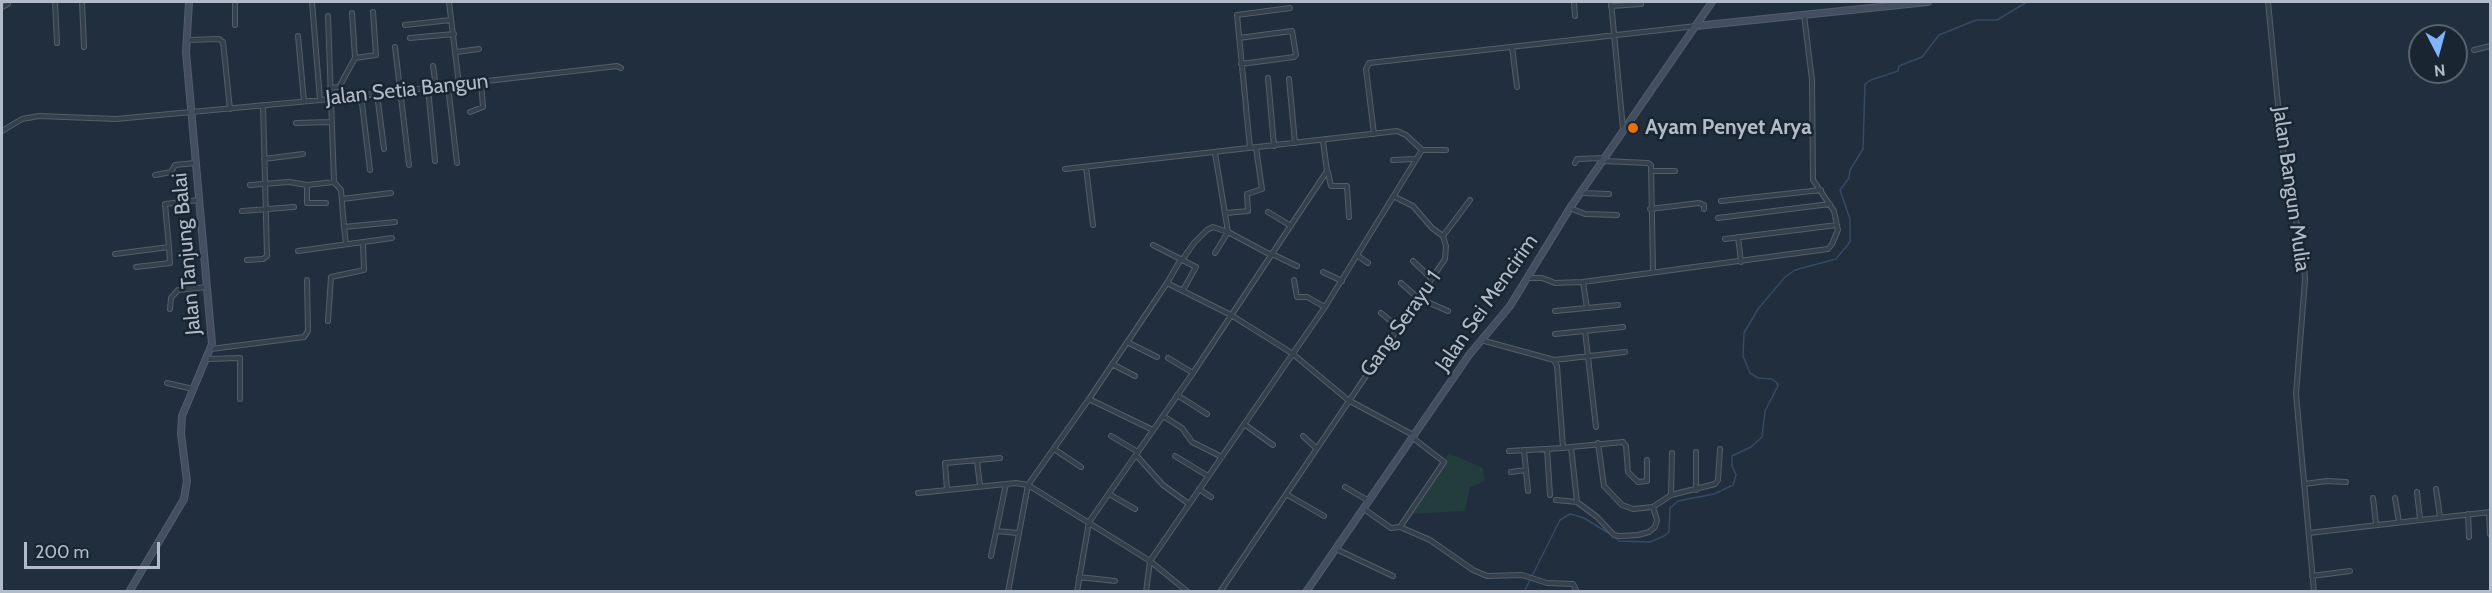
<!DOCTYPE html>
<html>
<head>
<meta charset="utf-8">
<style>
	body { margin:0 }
	#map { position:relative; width:2492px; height:593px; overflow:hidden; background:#212e3d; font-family:Cabin,sans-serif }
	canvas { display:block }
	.frame { position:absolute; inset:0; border:3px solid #b1bbc9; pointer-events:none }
	.north { position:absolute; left:2408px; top:24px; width:60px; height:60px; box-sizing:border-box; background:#1a2532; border:2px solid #56616e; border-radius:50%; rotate:174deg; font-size:16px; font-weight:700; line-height:24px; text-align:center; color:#b1bbc9 }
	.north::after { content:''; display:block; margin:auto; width:21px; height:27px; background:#80b5fe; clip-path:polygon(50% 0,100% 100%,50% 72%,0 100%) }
	.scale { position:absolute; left:24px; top:542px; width:136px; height:27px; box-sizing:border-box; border:3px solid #b1bbc9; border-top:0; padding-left:8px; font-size:18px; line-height:21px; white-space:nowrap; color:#b1bbc9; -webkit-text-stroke:4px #1a2532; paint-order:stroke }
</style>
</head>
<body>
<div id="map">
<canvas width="2492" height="593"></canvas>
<div class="frame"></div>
<div class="north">N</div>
<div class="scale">200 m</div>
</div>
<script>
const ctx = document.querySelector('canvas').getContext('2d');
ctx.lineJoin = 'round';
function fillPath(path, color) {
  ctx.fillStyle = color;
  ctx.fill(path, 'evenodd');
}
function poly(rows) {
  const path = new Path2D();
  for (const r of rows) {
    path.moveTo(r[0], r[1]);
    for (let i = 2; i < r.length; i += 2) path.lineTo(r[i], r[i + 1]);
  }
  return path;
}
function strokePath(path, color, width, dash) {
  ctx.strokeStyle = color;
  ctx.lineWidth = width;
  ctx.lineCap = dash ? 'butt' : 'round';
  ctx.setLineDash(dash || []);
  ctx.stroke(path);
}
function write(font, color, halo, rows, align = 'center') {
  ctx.font = font + ' Cabin,sans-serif';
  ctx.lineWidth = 5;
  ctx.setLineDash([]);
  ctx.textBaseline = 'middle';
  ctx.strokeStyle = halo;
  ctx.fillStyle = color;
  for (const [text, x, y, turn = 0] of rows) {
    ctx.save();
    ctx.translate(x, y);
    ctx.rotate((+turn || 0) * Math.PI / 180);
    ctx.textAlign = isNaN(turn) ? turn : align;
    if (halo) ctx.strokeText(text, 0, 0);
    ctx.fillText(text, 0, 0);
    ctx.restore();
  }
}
const green = poly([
	[1449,453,1483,468,1485,481,1470,487,1465,511,1409,514]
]);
const stream = poly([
	[1614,537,1619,541,1650,542,1664,536,1669,532,1670,508,1678,501,1714,494,1733,485,1736,475,1732,466,1732,456,1751,447,1762,437,1765,411,1778,386,1777,383,1772,379,1758,378,1750,373,1743,356,1744,333,1758,309,1785,277,1795,270,1836,259,1850,242,1850,219,1840,190,1849,178,1850,170,1863,149,1865,84,1871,80,1898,71,1899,66,1922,57,1939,35,1976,20,1997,20,2027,2],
	[1524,592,1560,520,1570,514,1584,518,1610,534]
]);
const street = poly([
	[55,2,57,43],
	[82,2,84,47],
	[235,2,235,25],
	[312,2,320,100],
	[449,2,459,85],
	[1574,2,1575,16],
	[1611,2,1623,129],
	[2268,2,2282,145,2304,263,2305,280,2296,394,2314,592],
	[1611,6,1641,4],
	[2,7,8,4,8,2],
	[352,13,355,58],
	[405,25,451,20],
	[298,36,304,101],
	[410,38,454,34],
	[1239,38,1292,31,1296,55,1294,57,1241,64],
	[187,40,219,39,223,42,230,109],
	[395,47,409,165],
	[1512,47,1517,87],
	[2474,50,2490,46],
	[456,52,479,49],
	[433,66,436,87],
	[1268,78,1274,146],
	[1289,79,1295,143],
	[448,86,457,163],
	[330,88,339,87,355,58,376,55,373,12],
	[428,88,435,161],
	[377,94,384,149],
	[361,95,370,170],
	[470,112,483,107,481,82],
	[296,123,331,122],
	[2,131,22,119,39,116,116,119,331,99,617,66,621,68],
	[1374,134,1366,69,1369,63,1696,26],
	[1250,148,1237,15,1290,8],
	[1422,150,1446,150],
	[264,159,303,154],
	[1393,160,1416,159],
	[1603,161,1648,163,1651,165,1653,271],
	[1575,163,1577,159,1605,158],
	[1086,167,1093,225],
	[1065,169,1397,131,1406,135,1422,150,1325,307,1150,561,1146,592],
	[1652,171,1675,171],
	[1328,172,1331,186,1347,186,1349,217],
	[155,175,171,172,175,165,195,163],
	[334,182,341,190,344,227,395,222],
	[250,185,289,182,307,185],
	[1582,193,1609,194],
	[342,199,391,193],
	[1721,201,1821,190],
	[326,203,307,203,307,185,334,182,328,16],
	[1570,208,1585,214,1617,215],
	[1650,209,1699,203,1704,205,1704,209],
	[242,211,294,207],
	[1268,212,1291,226],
	[1226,213,1248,211,1247,194,1262,189,1256,148],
	[1718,218,1830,204],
	[344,227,346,244],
	[1443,236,1470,200],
	[1738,237,1741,262],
	[1725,239,1837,225],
	[1153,245,1196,267,1183,290],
	[298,251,392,238],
	[1215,253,1228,232,1215,153],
	[115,254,169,247,165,204,199,200],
	[1272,254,1297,266],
	[1358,256,1368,263],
	[247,260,263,259,267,256,263,105],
	[1182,260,1194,243,1207,230,1213,227,1228,232,1271,255],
	[1413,261,1432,279],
	[136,267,170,263,169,247],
	[1323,272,1342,281],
	[1527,278,1542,278,1555,283,1583,282,1828,249,1832,244,1838,230,1834,211,1813,180,1812,80,1804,15],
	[1294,280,1297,297,1307,297,1325,307],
	[1583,282,1587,308],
	[1167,283,1181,259],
	[1401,283,1418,298,1448,311],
	[170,309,171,298,178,290,207,287],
	[1555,311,1618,305],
	[1381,313,1398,327],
	[328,321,331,277,364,270,363,242],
	[1585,331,1596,427],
	[1555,334,1623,327],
	[1481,340,1554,360,1625,352],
	[1127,342,1157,357],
	[211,349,304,337,308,331,307,280],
	[1168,358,1193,373],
	[207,359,240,358,240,399],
	[1554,360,1557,366,1563,448,1571,447,1577,502,1597,517,1614,535,1620,536,1638,535,1649,532,1655,527,1657,520,1653,507],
	[1112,364,1135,376],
	[167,383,193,389],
	[1177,395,1207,414],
	[1089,399,1153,430],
	[1163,416,1182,428,1192,442,1222,457],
	[1244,424,1273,445],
	[1111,436,1138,452],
	[1303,436,1316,448],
	[1413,438,1444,462,1400,527,1430,540,1473,570,1487,576,1522,575,1547,583,1573,584,1577,592],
	[1598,443,1604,486,1622,505,1633,509,1653,507,1671,495,1715,484,1718,480,1720,449],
	[1571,447,1623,442,1626,446,1628,472,1638,482,1647,481,1647,460],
	[1054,449,1081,467],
	[1547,449,1550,495],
	[1524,450,1528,491],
	[1509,451,1563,448],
	[1136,455,1163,485,1189,504],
	[1175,456,1208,476],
	[977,461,980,486],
	[1511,472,1526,470],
	[2304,484,2327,481,2346,482],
	[1345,487,1369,501],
	[1199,489,1211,497],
	[2436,489,2440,517],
	[947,490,945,463,1000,458],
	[1696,490,1696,452],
	[2417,492,2420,519],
	[918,493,1016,483,1028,485,1150,561,1188,592],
	[1109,494,1135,509],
	[1286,494,1324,516],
	[1671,495,1672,453],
	[2373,498,2376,524],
	[2395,498,2399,522],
	[1556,500,1577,502],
	[1364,509,1391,528,1400,527],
	[2489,512,2490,534],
	[2468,514,2469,537],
	[997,531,1017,533],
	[2309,533,2490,512],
	[1336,549,1393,576],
	[991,556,1006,484],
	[2312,576,2350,571],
	[1079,577,1115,581],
	[1008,592,1028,485,1089,399,1167,283,1231,315,1271,340,1293,354,1348,400,1415,436],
	[1077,592,1089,522,1193,373,1327,171,1323,141],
	[1220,592,1445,259,1446,246,1443,236,1432,228,1413,206,1395,197]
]);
const secondary = poly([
	[1696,26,1928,2],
	[129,592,184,499,187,481,181,434,182,416,212,344,186,52,189,2],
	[1306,592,1469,355,1510,306,1570,208,1712,2]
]);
const markers = [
	[1633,128,6,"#e8710a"]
];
const streetNames = [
	["Jalan Setia Bangun",407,90,-6],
	["Jalan Bangun Mulia",2291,189,82],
	["Jalan Tanjung Balai",187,254,-95],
	["Jalan Sei Mencirim",1487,303,-55],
	["Gang Serayu 1",1401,324,-55]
];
const poiNames = [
	["Ayam Penyet Arya",1645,128]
];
fillPath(green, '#233c3e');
strokePath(stream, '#344a65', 1.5);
strokePath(street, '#535e6b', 6);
strokePath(secondary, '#535e6b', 8);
strokePath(street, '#35404d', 4);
strokePath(secondary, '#434f60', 6);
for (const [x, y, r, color] of markers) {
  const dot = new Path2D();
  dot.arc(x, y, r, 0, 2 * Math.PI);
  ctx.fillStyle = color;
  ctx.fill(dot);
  strokePath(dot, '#1a2532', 2);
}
write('21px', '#b1bbc9', '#1a2532', streetNames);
write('bold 21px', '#b1bbc9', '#1a2532', poiNames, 'left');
</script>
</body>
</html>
